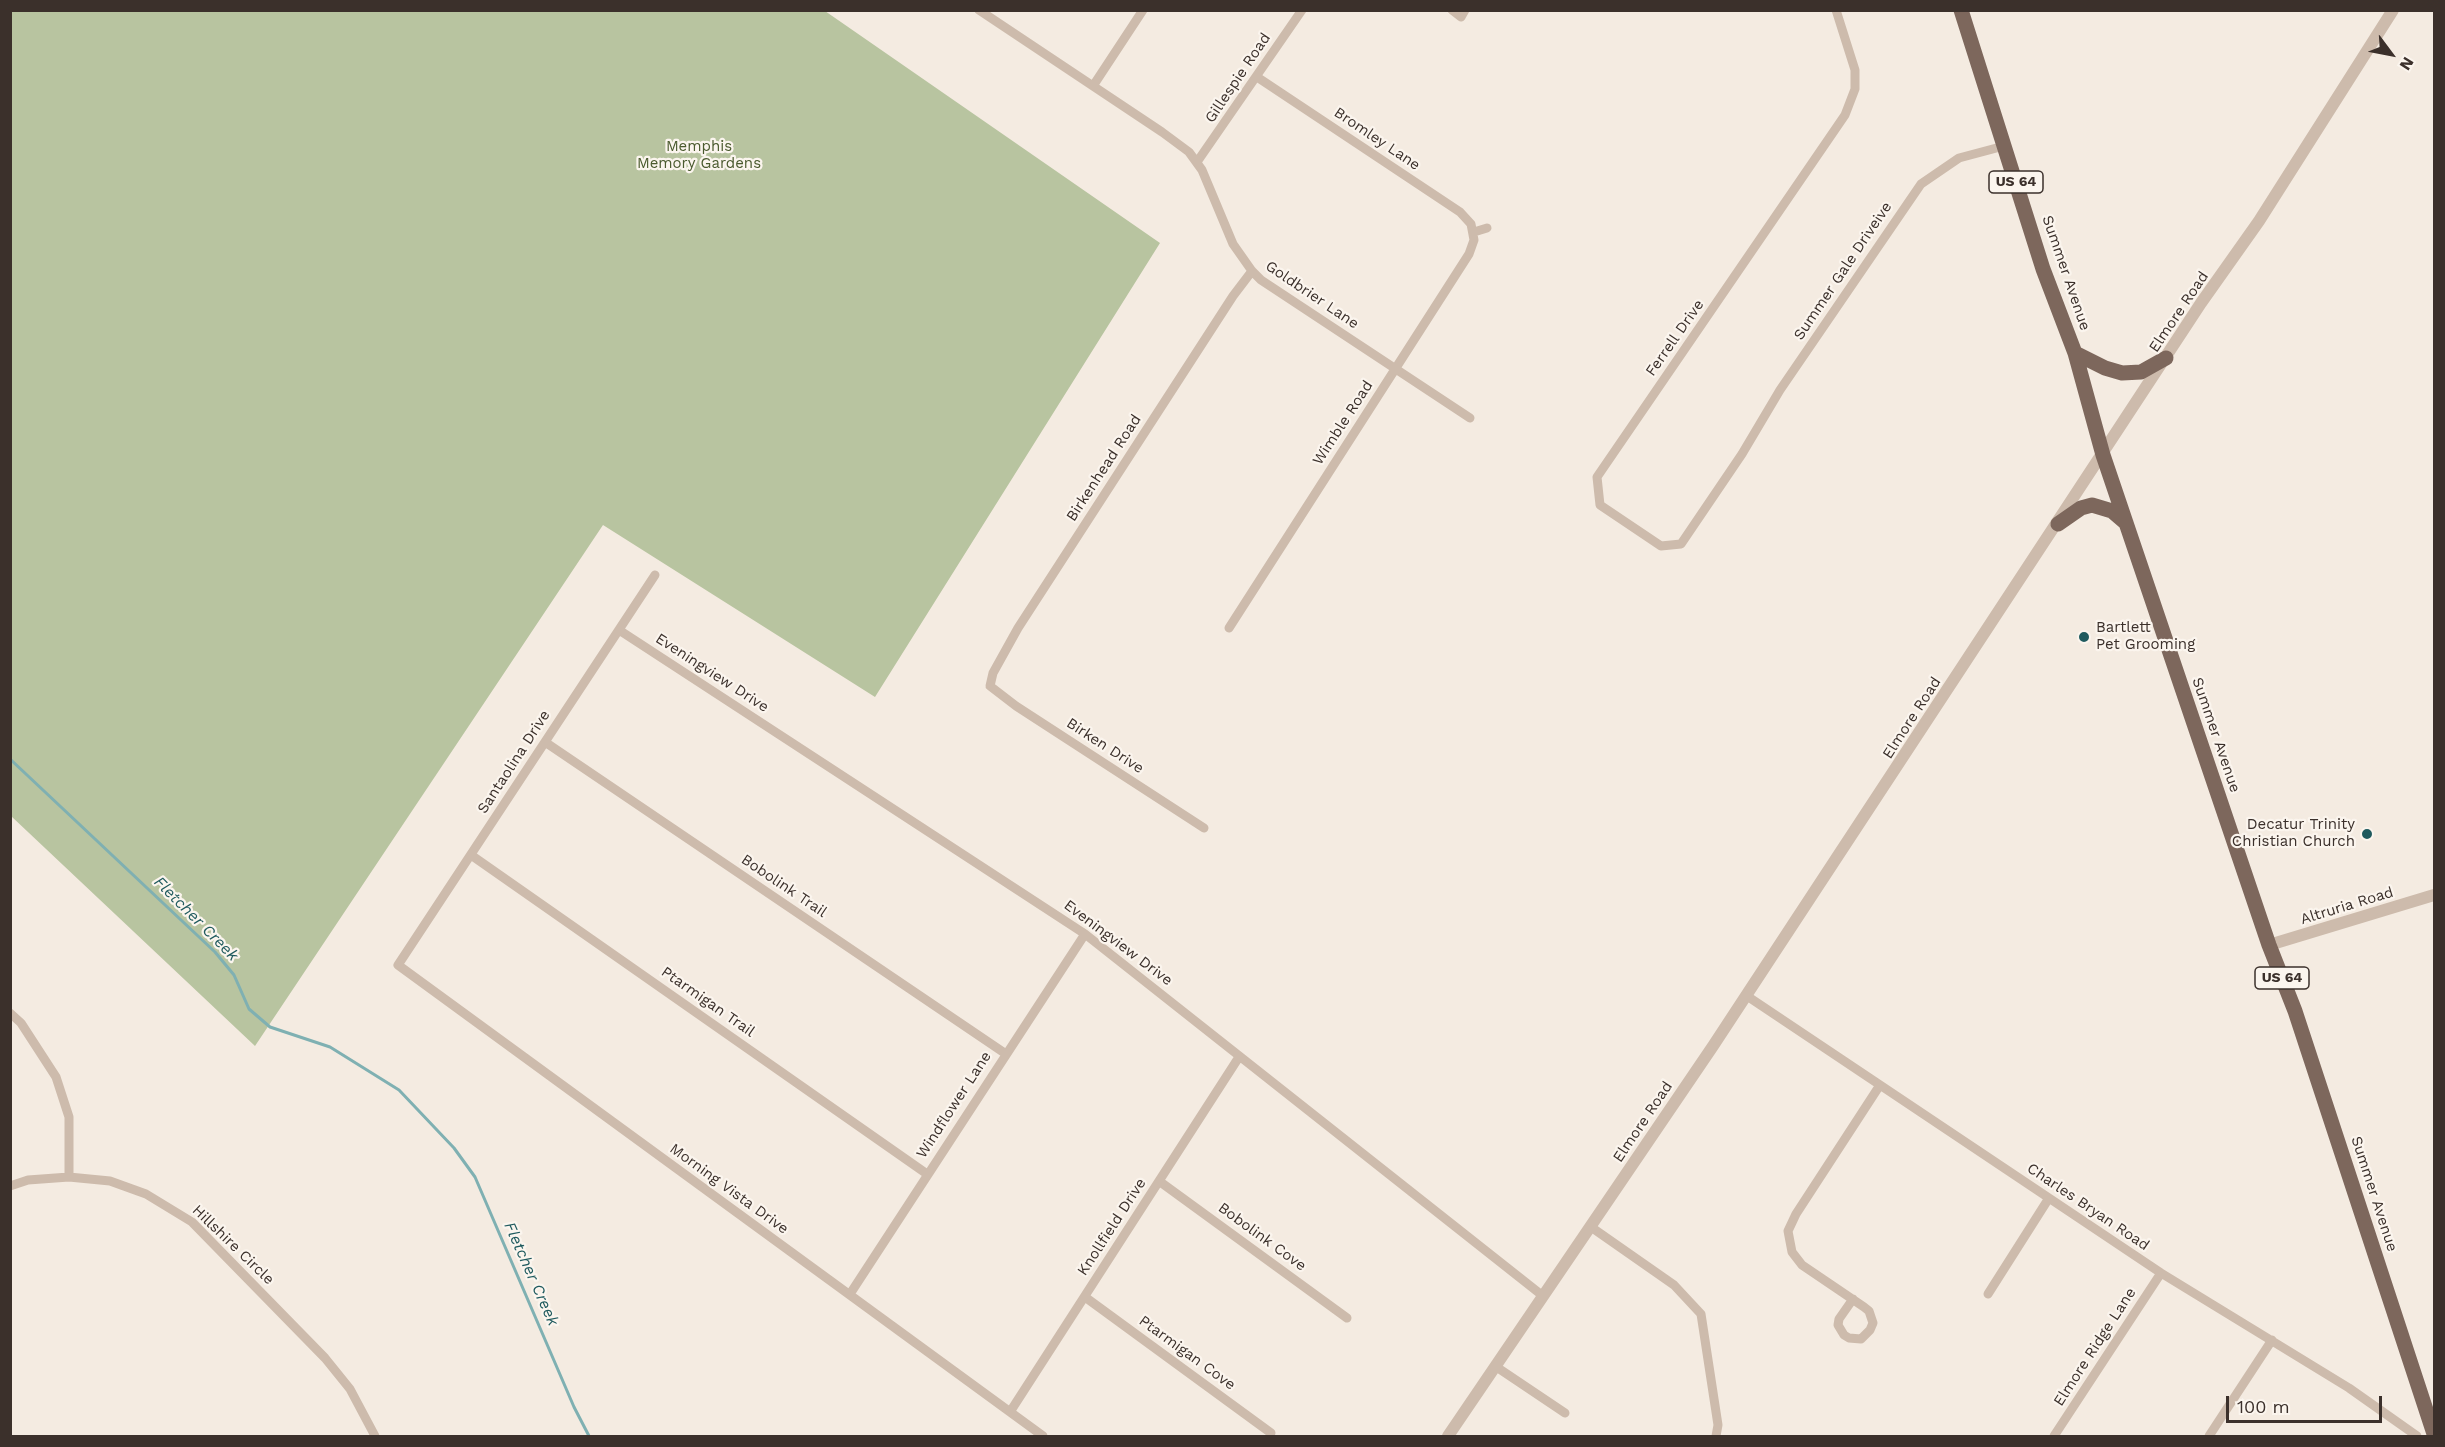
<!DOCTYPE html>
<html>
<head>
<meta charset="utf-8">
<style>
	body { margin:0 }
	#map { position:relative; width:2445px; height:1447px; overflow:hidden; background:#f4ebe1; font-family:"Work Sans",sans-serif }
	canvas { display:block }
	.frame { position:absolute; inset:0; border:12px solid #3b302b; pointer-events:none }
	.north { position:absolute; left:2361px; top:24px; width:60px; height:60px; -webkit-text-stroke:4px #fbf5ee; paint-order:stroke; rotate:122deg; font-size:16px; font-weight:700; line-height:24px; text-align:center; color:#3b302b }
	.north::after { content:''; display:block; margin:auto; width:21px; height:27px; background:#3b302b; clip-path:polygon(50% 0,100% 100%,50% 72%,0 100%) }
	.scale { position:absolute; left:2226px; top:1396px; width:156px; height:27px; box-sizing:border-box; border:3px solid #3b302b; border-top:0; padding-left:8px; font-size:18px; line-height:21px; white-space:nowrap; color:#3b302b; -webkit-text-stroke:4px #fbf5ee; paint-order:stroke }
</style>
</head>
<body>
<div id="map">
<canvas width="2445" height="1447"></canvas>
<div class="frame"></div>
<div class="north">N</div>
<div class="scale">100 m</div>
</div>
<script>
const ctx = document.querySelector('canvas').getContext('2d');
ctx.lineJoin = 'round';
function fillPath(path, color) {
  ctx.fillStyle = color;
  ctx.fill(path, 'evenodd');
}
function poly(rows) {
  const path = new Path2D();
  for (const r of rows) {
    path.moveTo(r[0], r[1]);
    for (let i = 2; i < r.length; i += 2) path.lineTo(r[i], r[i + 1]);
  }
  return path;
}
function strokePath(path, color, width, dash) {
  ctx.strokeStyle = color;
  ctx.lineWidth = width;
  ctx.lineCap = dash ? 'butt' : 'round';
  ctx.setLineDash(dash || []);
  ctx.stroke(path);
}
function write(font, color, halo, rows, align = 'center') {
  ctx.font = font + ' "Work Sans",sans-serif';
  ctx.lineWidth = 4.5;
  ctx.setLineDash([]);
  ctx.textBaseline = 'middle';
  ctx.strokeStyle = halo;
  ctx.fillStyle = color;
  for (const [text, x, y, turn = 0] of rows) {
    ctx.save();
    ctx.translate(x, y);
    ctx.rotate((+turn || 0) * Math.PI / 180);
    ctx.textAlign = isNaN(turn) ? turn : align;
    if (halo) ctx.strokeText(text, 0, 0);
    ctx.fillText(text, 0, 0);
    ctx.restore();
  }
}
const green = poly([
	[10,11,825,11,1160,243,875,697,603,525,255,1046,11,816]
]);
const stream = poly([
	[10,759,215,952,234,975,249,1009,270,1027,330,1047,399,1090,454,1148,475,1177,574,1407,589,1436]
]);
const minor = poly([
	[979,10,1162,132,1189,152,1202,170,1233,244,1252,271,1261,280,1470,418],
	[1452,10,1461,17,1465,10],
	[1836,10,1855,70,1855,89,1845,115,1597,477,1600,505,1661,546,1681,544,1742,454,1780,390,1921,184,1959,158,2004,146],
	[1093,86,1143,10],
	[1197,162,1302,10],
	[1474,232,1487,228],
	[655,575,398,965,1043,1436],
	[1229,628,1469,254,1474,240,1471,224,1460,212,1257,77],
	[619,630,1085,934,1543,1296],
	[545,742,1006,1054],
	[1204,828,1016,706,990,686,993,673,1018,628,1233,296,1252,271],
	[471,855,927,1174],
	[1747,996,2161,1273,2349,1388,2417,1436],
	[10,1013,21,1023,56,1077,69,1117,69,1177],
	[1159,1181,1347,1318],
	[10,1186,28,1180,69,1177,110,1181,146,1194,192,1222,325,1358,350,1389,375,1436],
	[1591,1227,1674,1285,1701,1314,1718,1425,1716,1436],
	[850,1294,1085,934],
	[1988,1294,2049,1198],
	[1085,1297,1271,1433],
	[1853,1299,1839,1319,1838,1325,1844,1335,1849,1338,1861,1339,1870,1330,1873,1323,1869,1311,1864,1307,1802,1265,1792,1252,1788,1231,1796,1214,1880,1085],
	[1495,1366,1565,1413],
	[1010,1412,1239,1057],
	[2054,1436,2161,1273],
	[2209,1436,2272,1340]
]);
const tertiary = poly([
	[2269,945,2434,895],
	[1448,1436,1713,1046,2201,303,2259,221,2393,10]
]);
const primary = poly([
	[1961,10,2043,269,2075,353,2103,455,2269,945,2295,1011,2434,1434],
	[2075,353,2105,368,2122,373,2141,372,2166,358],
	[2058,524,2081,508,2092,505,2112,511,2126,523]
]);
const markers = [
	[2084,637,6,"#1f5a5e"],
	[2367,834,6,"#1f5a5e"]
];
const shields = [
	[2016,182,54],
	[2282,978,54]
];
const shieldNames = [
	["US 64",2016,182],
	["US 64",2282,978]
];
const streetNames = [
	["Gillespie Road",1238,78,-56],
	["Bromley Lane",1377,139,34],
	["Summer Gale Driveive",1843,271,-56],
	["Summer Avenue",2066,273,71],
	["Goldbrier Lane",1312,295,34],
	["Elmore Road",2179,312,-56],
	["Ferrell Drive",1675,338,-55],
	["Wimble Road",1343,423,-57],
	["Birkenhead Road",1104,468,-57],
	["Eveningview Drive",712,673,33],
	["Elmore Road",1912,718,-57],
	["Summer Avenue",2216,735,71],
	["Birken Drive",1105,746,33],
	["Santaolina Drive",514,762,-57],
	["Bobolink Trail",784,886,34],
	["Altruria Road",2347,906,-17],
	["Eveningview Drive",1118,943,37],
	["Ptarmigan Trail",708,1002,35],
	["Windflower Lane",954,1105,-57],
	["Elmore Road",1643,1122,-56],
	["Morning Vista Drive",729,1189,36],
	["Summer Avenue",2374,1194,72],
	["Charles Bryan Road",2088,1207,34],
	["Knollfield Drive",1112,1227,-57],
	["Bobolink Cove",1262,1237,36],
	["Hillshire Circle",233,1245,44],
	["Elmore Ridge Lane",2095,1347,-57],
	["Ptarmigan Cove",1187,1353,36]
];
const parkNames = [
	["Memphis",699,147],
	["Memory Gardens",699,164]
];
const poiNames = [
	["Bartlett",2096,628],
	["Pet Grooming",2096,645],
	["Decatur Trinity",2355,825,"right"],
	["Christian Church",2355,842,"right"]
];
const waterNames = [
	["Fletcher Creek",196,919,45],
	["Fletcher Creek",531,1274,66]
];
fillPath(green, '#b8c4a0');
strokePath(stream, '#7fb0b2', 3);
strokePath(minor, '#cdbbac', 9);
strokePath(tertiary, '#cdbbac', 12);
strokePath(primary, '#7d675c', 15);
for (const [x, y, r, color] of markers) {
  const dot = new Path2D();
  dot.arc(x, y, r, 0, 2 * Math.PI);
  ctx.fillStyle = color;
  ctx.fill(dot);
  strokePath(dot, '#fbf5ee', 2);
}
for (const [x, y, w] of shields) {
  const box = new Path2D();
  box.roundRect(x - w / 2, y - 11, w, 22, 4.5);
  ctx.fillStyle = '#fbf5ee';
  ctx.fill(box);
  strokePath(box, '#3b302b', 1.5);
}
write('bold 14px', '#3b302b', null, shieldNames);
write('15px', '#3b302b', '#fbf5ee', streetNames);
write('15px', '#4a5a2e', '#fbf5ee', parkNames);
write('15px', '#3b302b', '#fbf5ee', poiNames, 'left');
write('italic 16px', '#1f5a5e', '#fbf5ee', waterNames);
</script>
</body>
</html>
